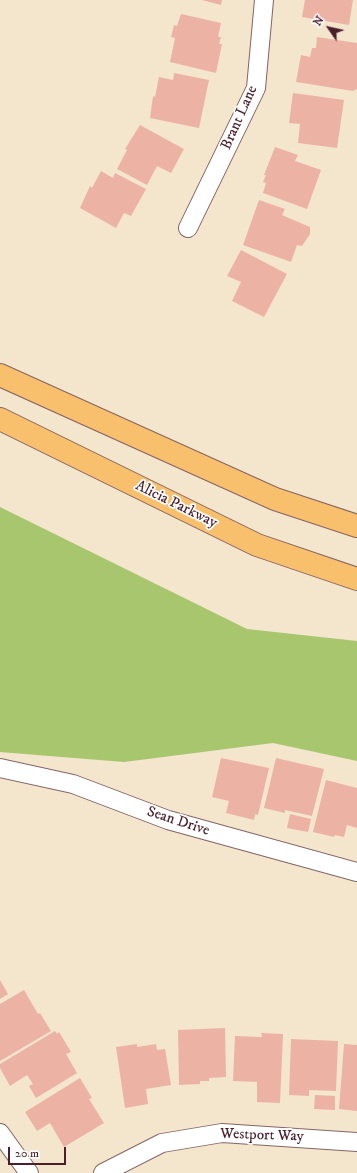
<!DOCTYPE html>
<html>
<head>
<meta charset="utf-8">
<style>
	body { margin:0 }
	#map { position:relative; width:357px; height:1173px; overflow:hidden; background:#f4e5cd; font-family:"IM FELL DW Pica",serif }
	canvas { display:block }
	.north { position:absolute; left:309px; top:8px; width:40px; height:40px; -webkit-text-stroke:3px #fff; paint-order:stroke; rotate:304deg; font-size:11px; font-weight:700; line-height:16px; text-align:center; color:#4a1f2b }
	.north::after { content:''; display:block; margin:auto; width:14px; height:18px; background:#4a1f2b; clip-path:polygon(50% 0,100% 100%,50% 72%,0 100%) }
	.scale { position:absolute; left:8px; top:1147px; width:58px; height:18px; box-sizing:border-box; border:2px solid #4a1f2b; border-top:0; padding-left:5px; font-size:12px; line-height:14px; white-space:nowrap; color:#4a1f2b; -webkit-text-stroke:3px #fff; paint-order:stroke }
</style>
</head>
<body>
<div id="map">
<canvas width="357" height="1173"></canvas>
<div class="north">N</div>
<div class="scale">20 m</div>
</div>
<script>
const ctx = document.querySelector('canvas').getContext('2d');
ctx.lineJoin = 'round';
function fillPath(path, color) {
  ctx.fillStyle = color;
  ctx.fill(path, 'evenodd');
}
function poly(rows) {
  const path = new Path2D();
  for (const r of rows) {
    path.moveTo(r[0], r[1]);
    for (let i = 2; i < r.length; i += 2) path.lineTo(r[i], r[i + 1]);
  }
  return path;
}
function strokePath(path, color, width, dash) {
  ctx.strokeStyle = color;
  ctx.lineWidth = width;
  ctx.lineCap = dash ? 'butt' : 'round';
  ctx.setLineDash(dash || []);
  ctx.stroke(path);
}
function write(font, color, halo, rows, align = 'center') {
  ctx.font = font + ' "IM FELL DW Pica",serif';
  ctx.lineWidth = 3.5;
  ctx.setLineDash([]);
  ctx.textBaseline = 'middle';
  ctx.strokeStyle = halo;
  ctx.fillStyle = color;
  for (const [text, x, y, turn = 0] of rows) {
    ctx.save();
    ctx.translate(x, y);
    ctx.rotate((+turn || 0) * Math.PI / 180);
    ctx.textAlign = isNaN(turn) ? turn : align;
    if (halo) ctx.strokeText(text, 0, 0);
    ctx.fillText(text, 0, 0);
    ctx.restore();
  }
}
const green = poly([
	[0,507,247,629,357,641,357,761,273,743,124,762,0,752]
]);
const building = poly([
	[202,0,222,0,221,5],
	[305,0,353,0,349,25,302,17],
	[181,14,221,23,218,37,221,37,219,44,222,44,216,73,170,62,175,38,171,37,174,25,177,26],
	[317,37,357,43,357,89,353,91,296,82,301,55,310,57,312,48,316,48],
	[174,73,209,80,199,128,150,118,153,96,155,97,159,77,173,80],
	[293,93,344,100,337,148,298,143,300,124,289,123],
	[140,125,184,149,171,173,157,166,147,185,117,169,127,150,125,149],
	[275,147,298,155,295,161,321,170,307,209,263,193,266,183,263,182,266,175,264,175],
	[101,171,113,178,115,173,146,189,131,216,124,213,116,228,80,208,90,186,92,188],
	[259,200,285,209,282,215,310,227,310,234,302,246,297,245,291,262,243,245],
	[241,250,287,274,264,317,232,301,241,282,227,276],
	[221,758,269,768,258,815,255,814,254,820,226,813,229,801,212,797],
	[276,758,324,769,312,816,285,810,285,813,264,808],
	[326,780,357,788,357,828,347,825,344,837,335,835,334,837,313,832],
	[290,814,311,819,308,832,287,828],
	[0,980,8,994,0,999],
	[24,990,38,1014,40,1013,51,1031,0,1061,0,1004],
	[225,1028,226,1077,209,1078,209,1081,200,1081,200,1084,179,1085,178,1030],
	[55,1031,57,1034,59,1032,71,1052,66,1054,77,1073,36,1098,29,1086,33,1084,27,1075,10,1086,0,1068,0,1064],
	[261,1033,283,1034,280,1103,257,1102,257,1082,233,1081,235,1036,262,1037],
	[291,1039,338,1041,336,1091,309,1090,309,1096,289,1095],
	[137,1044,137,1047,156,1044,157,1050,165,1049,171,1085,146,1089,148,1104,125,1108,116,1047],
	[344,1044,357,1045,357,1111,339,1109],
	[80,1078,92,1098,89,1099,104,1123,64,1147,50,1123,37,1131,25,1112],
	[315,1095,335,1096,335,1110,314,1109]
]);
const minor = poly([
	[188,228,256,88,264,0],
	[0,768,73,784,168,820,357,872],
	[0,1133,29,1173],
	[103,1173,162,1143,222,1133,357,1142]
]);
const primary = poly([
	[0,375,275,499,357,526],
	[0,419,257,545,357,579]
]);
const streetNames = [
	["Brant Lane",240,118,-66],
	["Alicia Parkway",176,505,26],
	["Sean Drive",178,822,18],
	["Westport Way",262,1136,2]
];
fillPath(green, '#a7c66e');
fillPath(building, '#ecb3a5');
strokePath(minor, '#866464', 20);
strokePath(primary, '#866464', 24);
strokePath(minor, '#fff', 18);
strokePath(primary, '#f8bf6c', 22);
write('15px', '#4a1f2b', '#fff', streetNames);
</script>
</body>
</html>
